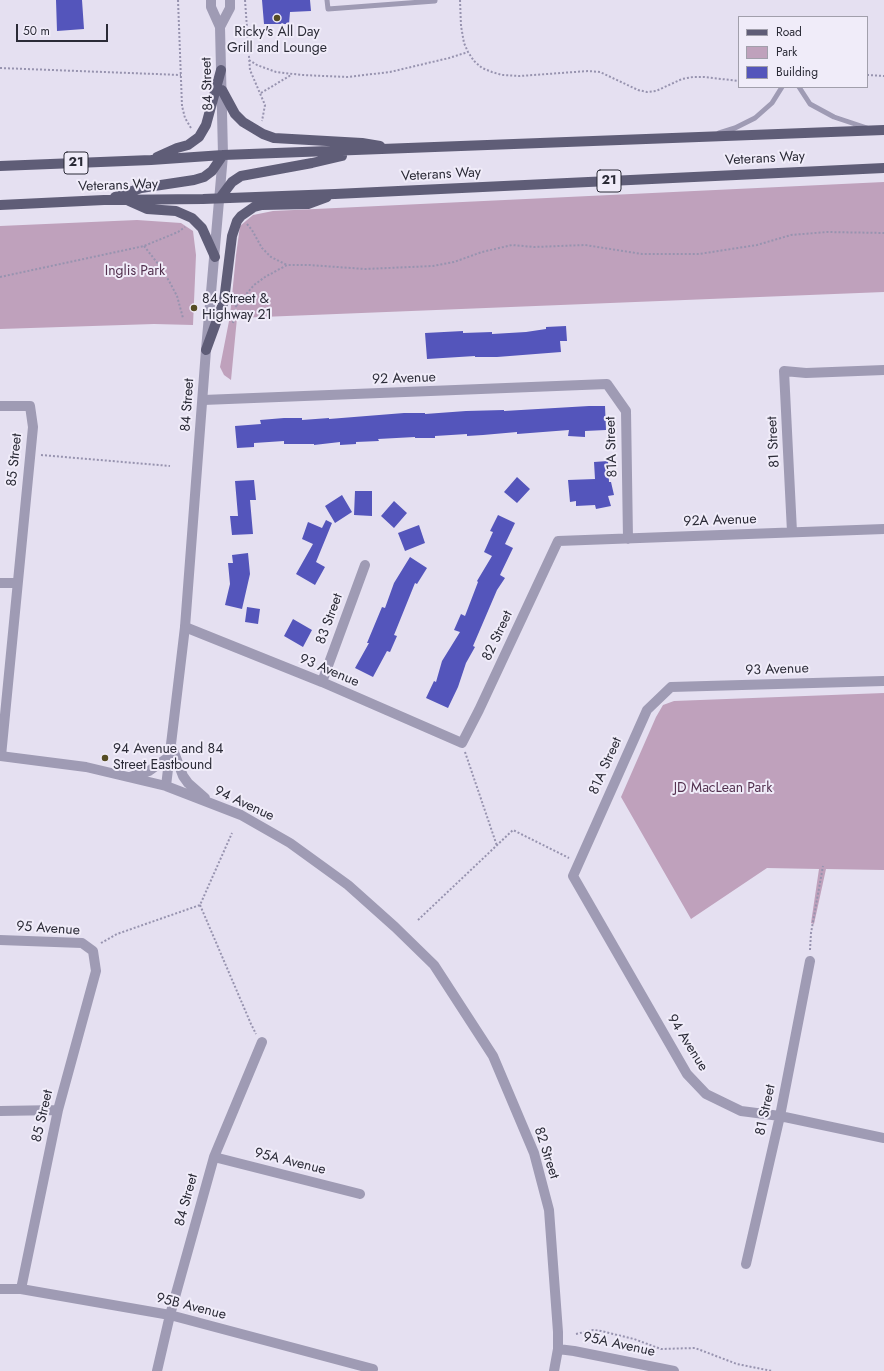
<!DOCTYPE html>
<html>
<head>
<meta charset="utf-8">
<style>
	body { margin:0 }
	#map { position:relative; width:884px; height:1371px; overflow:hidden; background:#e5e0f1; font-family:Jost,sans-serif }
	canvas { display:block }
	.legend { position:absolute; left:738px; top:16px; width:130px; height:72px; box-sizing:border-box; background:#f0ecf9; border:1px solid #a19fab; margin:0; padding:5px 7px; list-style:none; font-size:12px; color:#2b2b37 }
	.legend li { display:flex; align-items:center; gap:8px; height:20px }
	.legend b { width:20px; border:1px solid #a19fab }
	.scale { position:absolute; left:16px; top:24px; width:92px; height:18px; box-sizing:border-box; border:2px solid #2b2b37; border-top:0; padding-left:5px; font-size:12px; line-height:14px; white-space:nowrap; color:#2b2b37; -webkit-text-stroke:3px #f0ecf9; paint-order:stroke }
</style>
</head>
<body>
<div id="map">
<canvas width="884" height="1371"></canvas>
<ul class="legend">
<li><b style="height:5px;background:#5f5d77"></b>Road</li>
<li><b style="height:11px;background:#bfa1bc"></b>Park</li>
<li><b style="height:11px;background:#5455bb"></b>Building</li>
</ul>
<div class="scale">50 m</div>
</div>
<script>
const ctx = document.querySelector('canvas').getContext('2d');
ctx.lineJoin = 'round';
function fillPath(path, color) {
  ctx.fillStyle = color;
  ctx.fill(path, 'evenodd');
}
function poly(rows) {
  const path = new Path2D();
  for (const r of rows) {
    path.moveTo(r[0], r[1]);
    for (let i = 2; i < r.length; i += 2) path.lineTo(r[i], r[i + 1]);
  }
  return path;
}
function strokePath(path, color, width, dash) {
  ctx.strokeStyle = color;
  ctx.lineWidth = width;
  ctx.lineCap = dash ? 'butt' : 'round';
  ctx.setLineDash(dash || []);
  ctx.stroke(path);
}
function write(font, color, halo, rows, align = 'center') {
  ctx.font = font + ' Jost,sans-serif';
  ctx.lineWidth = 4;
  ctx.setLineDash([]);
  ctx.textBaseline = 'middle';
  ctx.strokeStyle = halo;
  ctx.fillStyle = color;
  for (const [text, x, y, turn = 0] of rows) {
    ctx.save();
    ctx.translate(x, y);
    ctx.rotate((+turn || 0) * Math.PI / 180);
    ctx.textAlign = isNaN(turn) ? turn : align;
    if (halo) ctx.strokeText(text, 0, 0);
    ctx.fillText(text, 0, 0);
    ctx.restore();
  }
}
const green = poly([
	[884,182,884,292,237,318,231,380,224,375,220,367,230,316,236,255,240,226,253,215,273,211],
	[137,220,181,223,193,231,196,255,193,325,154,324,0,329,0,226],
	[884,693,884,870,826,869,814,924,811,923,819,869,767,868,691,919,621,797,656,717,663,705,674,701]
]);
const building = poly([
	[56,0,82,0,84,29,57,31],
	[262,0,310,0,311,11,290,12,289,24,264,24],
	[566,326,567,341,560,341,561,352,497,357,475,357,475,356,427,359,425,333,463,331,463,333,492,332,492,334,526,332,546,329,546,327],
	[589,406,605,406,606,430,585,431,585,437,568,436,569,430,517,434,517,432,483,435,467,436,467,434,435,436,435,438,415,438,415,437,378,439,379,441,356,442,356,444,340,445,340,442,314,445,314,444,284,444,284,441,254,443,254,447,237,448,235,426,261,424,260,420,284,418,302,418,302,420,329,418,329,419,404,413,425,413,425,414,466,411,504,410,504,411],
	[608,461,609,482,611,482,614,495,608,496,611,506,596,509,595,505,576,506,576,501,570,502,568,480,595,479,594,462],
	[517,477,530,489,517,503,504,492],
	[254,480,256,500,250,500,253,534,232,535,230,516,238,516,235,481],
	[355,491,372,491,372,516,354,515],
	[342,495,352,512,335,523,325,506],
	[394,501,407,513,394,528,381,516],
	[498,515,515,523,505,544,513,548,500,575,505,578,497,590,473,646,475,647,466,663,458,687,448,708,426,698,434,681,436,682,442,661,460,632,454,630,461,614,465,616,478,582,477,581,492,556,484,552,493,532,490,531],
	[326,520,332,523,316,562,325,567,315,585,296,574,313,544,302,539,308,522,322,528],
	[419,525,425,543,405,551,398,533],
	[248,553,250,574,242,609,225,605,230,584,228,563,233,563,232,555],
	[410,557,427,568,417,584,415,583,394,635,397,636,390,652,387,651,373,677,355,668,369,643,367,643,382,607,385,608,394,583],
	[247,607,260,609,258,624,245,622],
	[293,619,312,630,303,647,284,636]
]);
const path = poly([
	[178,0,182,106,185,118,191,128],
	[245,0,250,70,265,105,262,121],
	[460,0,461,26,464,43,468,52,474,61,482,68,492,72,502,75,520,76,588,71,600,72,638,90,647,92,656,91,682,79,693,77,704,77,739,81],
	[249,60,257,65,276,72,302,75,347,77,390,72,449,58,468,52],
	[0,68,181,75],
	[867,75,884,76],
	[261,93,291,75],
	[247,224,252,230,262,248,271,257,287,265],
	[144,246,159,265,169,281,177,296,183,318],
	[0,277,144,246,178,232,185,227],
	[236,306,254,285,265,277,287,265,309,265,365,269,433,266,454,262,482,252,512,245,534,247,585,245,642,254,699,254,757,245,791,235,827,232,884,233],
	[233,323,236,306],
	[41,455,170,466],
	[465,752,497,846],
	[200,905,251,1024,256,1034],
	[418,920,513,830,569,858],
	[101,943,117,934,200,905,232,833],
	[810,950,811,933,823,866],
	[576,1334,593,1330,601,1331,634,1339,661,1349,695,1348,737,1364,772,1371]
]);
const service = poly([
	[327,0,328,9,435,1,435,0],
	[799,87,810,104,834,117,867,128],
	[719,133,735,128,755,118,772,103,782,87]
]);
const minor = poly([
	[203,400,607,384,626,411,628,539],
	[0,406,30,406,33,427,1,756],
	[792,532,784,371,806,373,884,370],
	[0,583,17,583],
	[185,627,322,682,462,743,479,710,558,541,884,529],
	[884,681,671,687,647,710,573,876,687,1074,706,1094,741,1111,780,1116,884,1138],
	[322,682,365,565],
	[0,940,82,943,93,951,96,971,58,1110,21,1289],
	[0,1111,58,1110],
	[214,1157,360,1194],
	[746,1264,780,1116,810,961],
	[0,1289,21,1289,170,1315,373,1369],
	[157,1371,170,1315,214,1157,262,1042]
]);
const tertiary = poly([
	[220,27,230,8,230,0],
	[172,747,183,776,188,783,205,798],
	[0,756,86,767,166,786,241,815,290,843,348,885,395,927,434,965,493,1056,534,1153,549,1210,558,1332,558,1349,554,1371],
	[130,777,149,771,170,756],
	[166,786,185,627,206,350,223,155,220,27,211,7,211,0],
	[558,1349,574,1351,674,1371]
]);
const primary = poly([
	[222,90,235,114,243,122,263,134,274,138,362,143,380,146],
	[157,157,177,148,188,145,199,137,206,125,221,70],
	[0,166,151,160,223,155,884,130],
	[115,197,141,188,194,180,204,177,212,171,223,155],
	[220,198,232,182,241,176,312,163,342,156],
	[129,201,147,209,176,211,192,218,202,228,215,257],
	[0,205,104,200,203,199,335,194,884,168],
	[206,350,224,301,232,236,237,221,241,216,254,207,262,205,308,204,327,197]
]);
const markers = [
	[277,18,4,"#554c24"],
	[194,308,4,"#554c24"],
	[105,758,4,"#554c24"]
];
const shields = [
	[76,163,24],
	[609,181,24]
];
const shieldNames = [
	["21",76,163],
	["21",609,181]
];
const poiNames = [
	["Ricky's All Day",277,33,"center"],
	["Grill and Lounge",277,49,"center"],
	["84 Street &",202,300],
	["Highway 21",202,316],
	["94 Avenue and 84",113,750],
	["Street Eastbound",113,766]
];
const streetNames = [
	["84 Street",208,84,-92],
	["Veterans Way",765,159,-3],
	["Veterans Way",441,175,-3],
	["Veterans Way",118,186,-2],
	["92 Avenue",404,379,-2],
	["84 Street",188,405,-86],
	["81 Street",774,442,-93],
	["81A Street",612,447,-92],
	["85 Street",15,460,-84],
	["92A Avenue",720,521,-2],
	["83 Street",330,619,-70],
	["82 Street",498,636,-65],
	["93 Avenue",777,670,-2],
	["93 Avenue",329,671,23],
	["81A Street",606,766,-66],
	["94 Avenue",244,804,25],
	["95 Avenue",48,929,4],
	["94 Avenue",687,1043,58],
	["81 Street",766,1110,-78],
	["85 Street",43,1116,-77],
	["82 Street",546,1153,72],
	["95A Avenue",290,1162,14],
	["84 Street",187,1200,-75],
	["95B Avenue",191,1307,14],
	["95A Avenue",619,1345,12]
];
const parkNames = [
	["Inglis Park",135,272],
	["JD MacLean Park",723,789]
];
fillPath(green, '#bfa1bc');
fillPath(building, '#5455bb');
strokePath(path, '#9793af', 2, [2, 2]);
strokePath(service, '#9f9bb4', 5);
strokePath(minor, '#9f9bb4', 10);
strokePath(tertiary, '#9f9bb4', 10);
strokePath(primary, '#5f5d77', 10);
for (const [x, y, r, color] of markers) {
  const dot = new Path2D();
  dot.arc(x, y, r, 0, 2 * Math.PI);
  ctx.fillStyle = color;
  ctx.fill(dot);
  strokePath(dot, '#f0ecf9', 1.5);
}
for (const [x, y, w] of shields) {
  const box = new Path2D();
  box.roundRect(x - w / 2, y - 11, w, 22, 3);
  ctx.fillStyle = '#f0ecf9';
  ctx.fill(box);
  strokePath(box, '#2b2b37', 1);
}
write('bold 13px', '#2b2b37', null, shieldNames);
write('14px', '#2b2b37', '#f0ecf9', poiNames, 'left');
write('14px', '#2b2b37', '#f0ecf9', streetNames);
write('14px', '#53314f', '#f0ecf9', parkNames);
</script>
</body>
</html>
